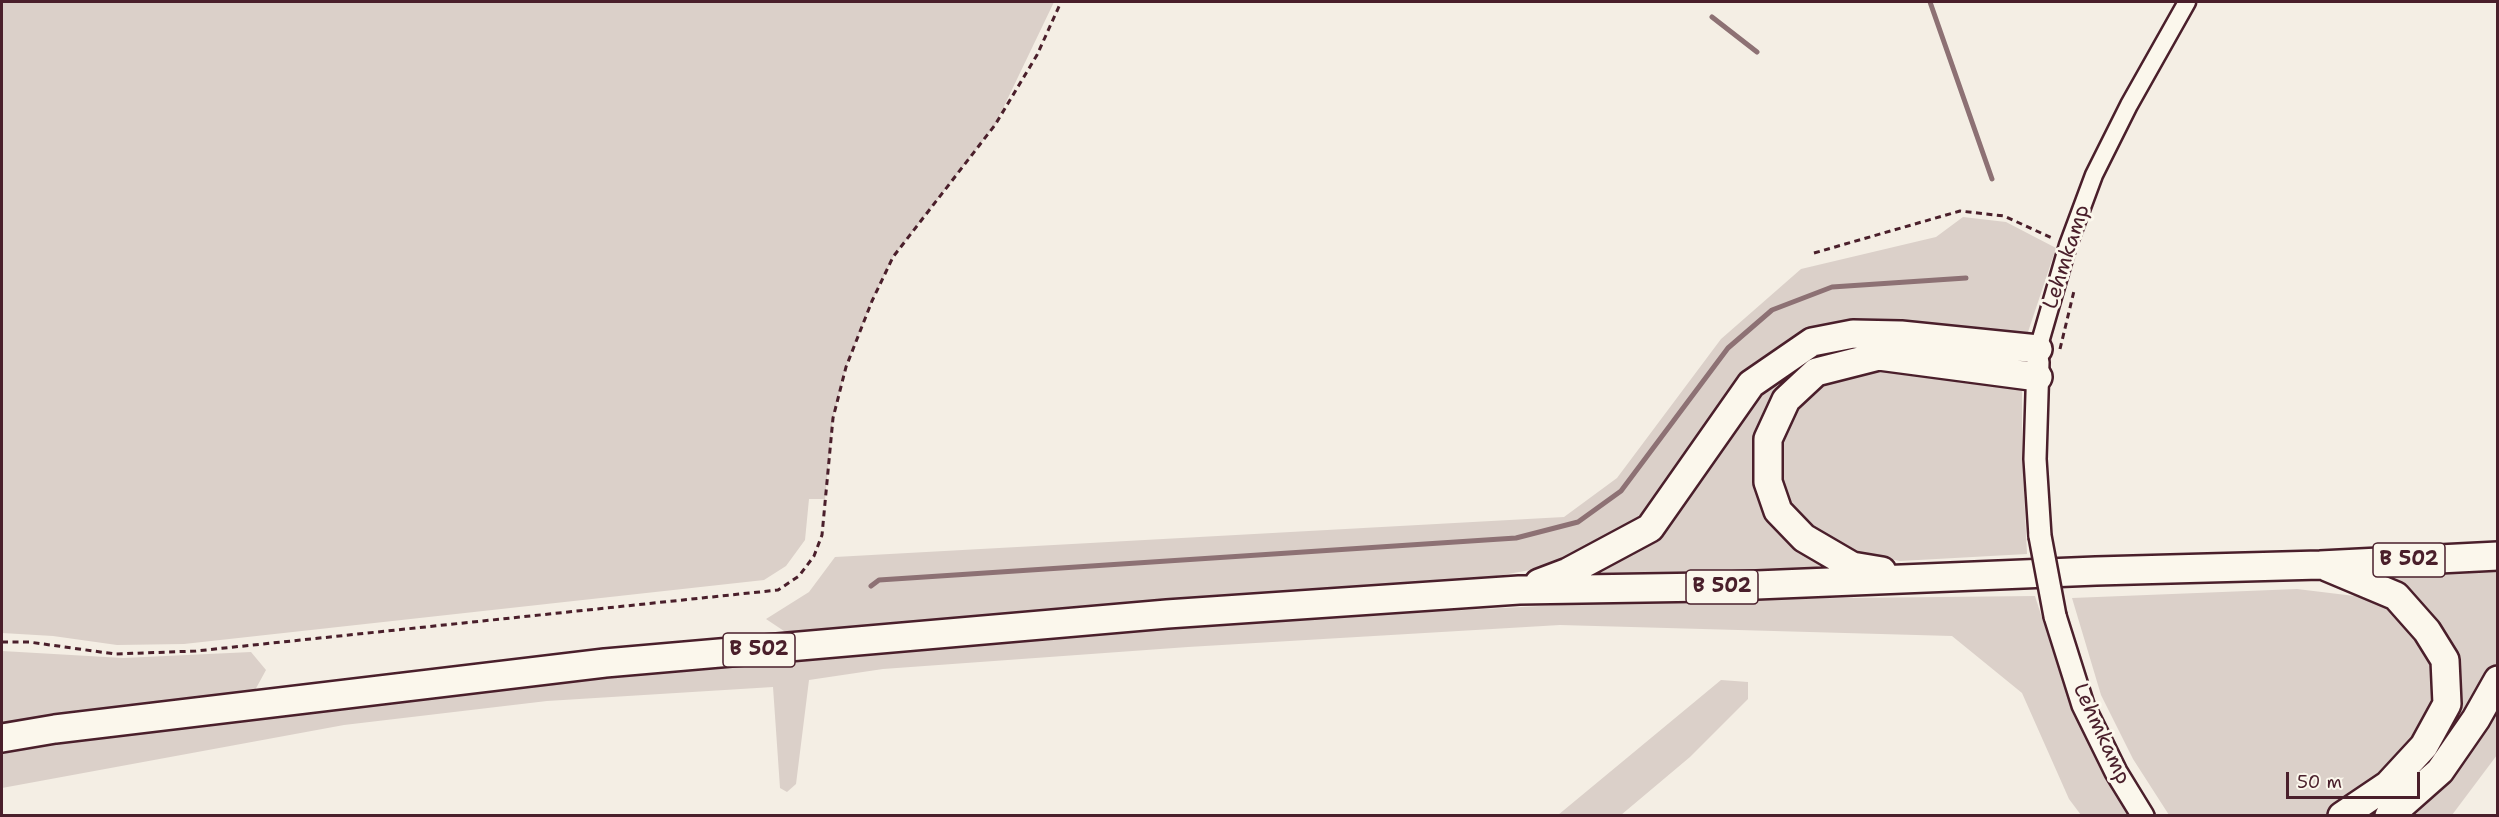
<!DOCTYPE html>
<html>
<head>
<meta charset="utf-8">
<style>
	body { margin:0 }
	#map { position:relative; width:2499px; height:817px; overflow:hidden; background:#f4eee4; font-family:"Shantell Sans",sans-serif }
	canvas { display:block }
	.frame { position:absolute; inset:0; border:3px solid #4a1f2b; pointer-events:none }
	.scale { position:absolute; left:2286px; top:772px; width:134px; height:27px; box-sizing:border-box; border:3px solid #4a1f2b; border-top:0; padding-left:8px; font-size:18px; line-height:21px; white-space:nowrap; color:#4a1f2b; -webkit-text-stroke:4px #fbf7ec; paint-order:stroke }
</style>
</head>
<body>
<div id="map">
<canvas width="2499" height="817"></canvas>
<div class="frame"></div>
<div class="scale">50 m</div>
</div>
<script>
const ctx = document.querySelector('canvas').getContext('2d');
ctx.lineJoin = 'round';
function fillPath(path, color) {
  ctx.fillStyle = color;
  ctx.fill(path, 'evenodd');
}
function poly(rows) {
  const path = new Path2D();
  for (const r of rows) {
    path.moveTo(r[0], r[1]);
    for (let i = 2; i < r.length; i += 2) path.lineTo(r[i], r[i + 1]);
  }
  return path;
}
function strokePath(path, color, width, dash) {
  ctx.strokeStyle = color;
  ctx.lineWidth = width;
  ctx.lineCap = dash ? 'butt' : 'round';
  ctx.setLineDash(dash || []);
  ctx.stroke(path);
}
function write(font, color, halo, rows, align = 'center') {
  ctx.font = font + ' "Shantell Sans",sans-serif';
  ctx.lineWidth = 6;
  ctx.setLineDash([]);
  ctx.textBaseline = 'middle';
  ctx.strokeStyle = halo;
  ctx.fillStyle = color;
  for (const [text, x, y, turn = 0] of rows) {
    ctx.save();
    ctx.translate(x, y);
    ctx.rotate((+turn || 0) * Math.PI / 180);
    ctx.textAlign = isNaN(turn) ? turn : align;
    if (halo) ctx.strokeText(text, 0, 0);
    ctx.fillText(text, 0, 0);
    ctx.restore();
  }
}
const green = poly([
	[2,2,1054,2,995,125,893,257,872,301,846,367,833,418,825,499,809,499,805,540,786,566,764,580,184,644,117,645,53,636,2,633],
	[1963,217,2006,222,2056,248,2027,335,1835,325,1744,380,1642,519,1568,563,1492,577,787,633,766,619,809,592,835,557,1564,517,1617,478,1721,339,1801,269,1936,237],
	[1866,347,1780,394,1761,497,1843,573,1565,583,1605,565,1765,383,1813,350],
	[1874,362,2022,382,2022,450,2027,554,1900,561,1835,549,1795,518,1780,493,1779,431,1792,405,1826,376],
	[2497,567,2497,665,2460,731,2403,794,2373,815,2358,816,2416,770,2450,675,2362,574],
	[2297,589,2371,598,2413,626,2434,669,2432,717,2378,780,2325,815,2169,815,2133,759,2101,695,2072,598],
	[2035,596,2072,711,2128,815,2081,815,2069,799,2022,693,1952,636,1560,625,1188,647,883,669,809,680,796,784,787,792,780,788,773,687,547,701,344,725,2,788,2,747,800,654,1217,623,1655,600],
	[2,651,123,658,251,652,266,670,254,692,2,728],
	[1721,680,1748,682,1748,699,1690,757,1621,815,1558,815],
	[2497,695,2497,755,2452,815,2398,816]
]);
const stream = poly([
	[1930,2,1992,179],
	[1712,17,1757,52],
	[871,586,879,580,1516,538,1578,522,1621,491,1728,348,1772,310,1832,287,1966,278]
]);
const path = poly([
	[1814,253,1960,211,2004,216,2052,238],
	[2060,349,2074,291],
	[2,642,29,642,115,654,196,651,778,590,799,576,814,556,822,535,833,418,846,367,872,301,893,257,995,125,1037,55,1061,2]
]);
const minor = poly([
	[2038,349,2068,245,2094,175,2129,105,2187,2]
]);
const tertiary = poly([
	[2038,362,2035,459,2040,536],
	[2055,616,2083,705,2116,772,2143,816]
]);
const trunk = poly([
	[2327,567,2396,596,2427,631,2445,660,2447,704,2424,746,2388,785,2342,816],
	[1882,571,1852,566,1804,538,1778,511,1768,482,1768,439,1786,400,1816,372,1879,356,2038,377],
	[1539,583,1568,572,1650,528,1751,384,1812,342,1853,334,1901,335,2038,349],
	[2,738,55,729,605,663,1167,614,1519,590,1708,587,2096,571,2320,565,2498,556],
	[2389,816,2440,771,2476,719,2498,680]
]);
const tertiaryBridge = poly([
	[2040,536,2055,616]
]);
const shields = [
	[2409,560,72],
	[1722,587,72],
	[759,650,72]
];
const shieldNames = [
	["B 502",2409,560],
	["B 502",1722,587],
	["B 502",759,650]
];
const streetNames = [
	["Lehmkamp",2067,257,-72],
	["Lehmkamp",2101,734,65]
];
fillPath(green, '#dbd0c9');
strokePath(stream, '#8d7174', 5);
strokePath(minor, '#4a1f2b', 21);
strokePath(tertiary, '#4a1f2b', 26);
strokePath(trunk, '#4a1f2b', 32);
strokePath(path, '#4a1f2b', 3, [6, 4.5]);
strokePath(minor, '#fbf7ec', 16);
strokePath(tertiary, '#fbf7ec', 21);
strokePath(trunk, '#fbf7ec', 27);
strokePath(tertiaryBridge, '#4a1f2b', 26, []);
strokePath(tertiaryBridge, '#fbf7ec', 21);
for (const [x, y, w] of shields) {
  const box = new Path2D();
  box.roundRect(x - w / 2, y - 17, w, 34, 4.5);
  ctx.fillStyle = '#fbf7ec';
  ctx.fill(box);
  strokePath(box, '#4a1f2b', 1.5);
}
write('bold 20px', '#4a1f2b', null, shieldNames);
write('21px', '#4a1f2b', '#fbf7ec', streetNames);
</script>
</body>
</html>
